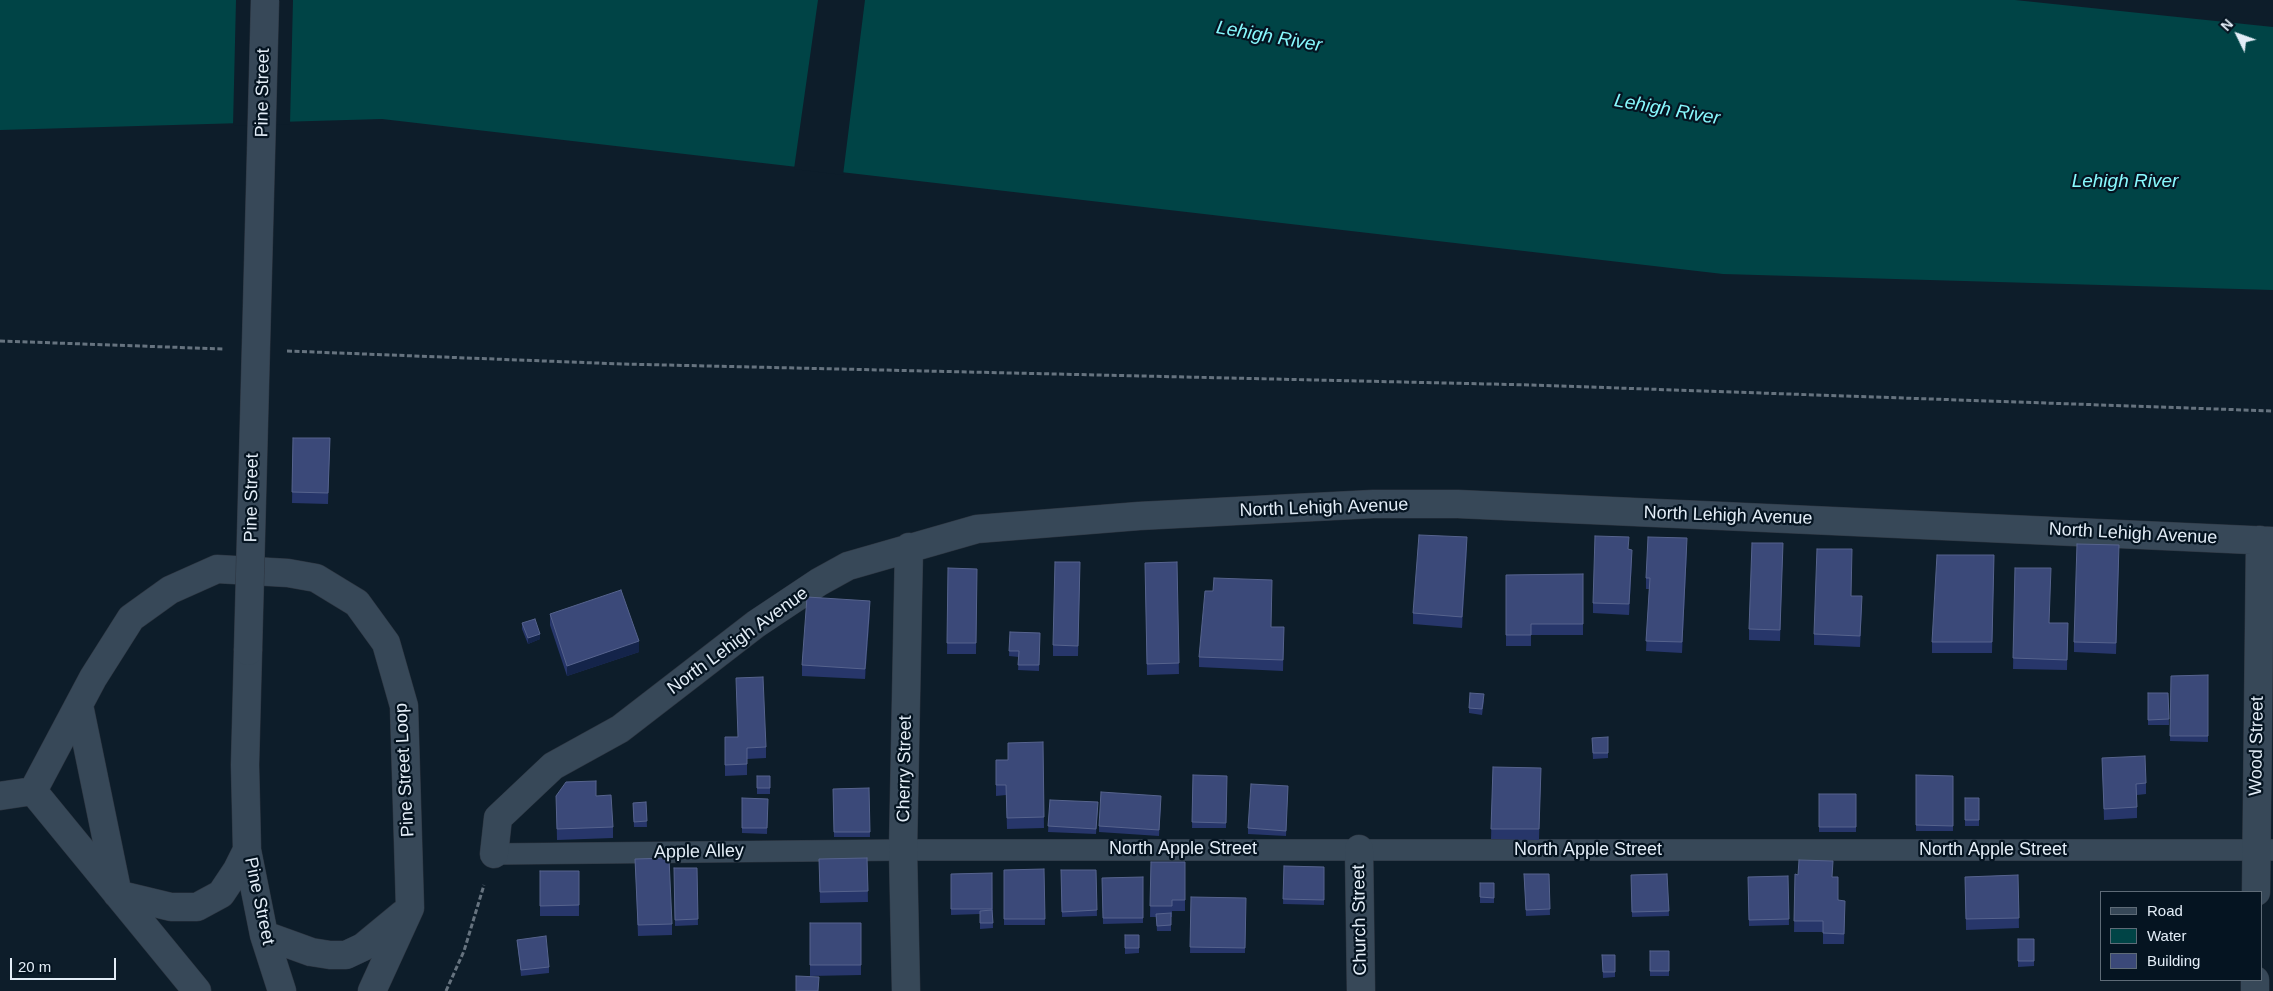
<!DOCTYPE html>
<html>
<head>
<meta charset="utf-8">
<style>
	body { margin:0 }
	#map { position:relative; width:2273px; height:991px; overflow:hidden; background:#0d1d2a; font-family:Helvetica,sans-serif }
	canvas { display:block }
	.legend { position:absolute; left:2100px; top:891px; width:162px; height:90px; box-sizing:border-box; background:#051421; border:1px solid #5e6b77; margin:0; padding:6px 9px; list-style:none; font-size:15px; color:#e3edf7 }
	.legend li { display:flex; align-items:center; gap:10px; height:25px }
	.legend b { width:25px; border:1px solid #5e6b77 }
	.north { position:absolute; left:2213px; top:10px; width:50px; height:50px; -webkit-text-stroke:4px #051421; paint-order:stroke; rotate:312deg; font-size:14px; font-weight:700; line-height:20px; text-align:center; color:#e3edf7 }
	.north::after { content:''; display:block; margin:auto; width:18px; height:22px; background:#e3edf7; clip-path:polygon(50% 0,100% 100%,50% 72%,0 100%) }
	.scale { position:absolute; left:10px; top:958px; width:106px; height:22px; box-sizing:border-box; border:2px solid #e3edf7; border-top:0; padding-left:6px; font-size:15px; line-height:18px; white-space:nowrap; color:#e3edf7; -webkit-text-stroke:4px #051421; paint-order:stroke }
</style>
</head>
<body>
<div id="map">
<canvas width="2273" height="991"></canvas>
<ul class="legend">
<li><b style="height:6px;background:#374858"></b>Road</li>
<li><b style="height:14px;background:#004446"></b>Water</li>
<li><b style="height:14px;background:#3b4979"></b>Building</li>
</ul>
<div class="north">N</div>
<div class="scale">20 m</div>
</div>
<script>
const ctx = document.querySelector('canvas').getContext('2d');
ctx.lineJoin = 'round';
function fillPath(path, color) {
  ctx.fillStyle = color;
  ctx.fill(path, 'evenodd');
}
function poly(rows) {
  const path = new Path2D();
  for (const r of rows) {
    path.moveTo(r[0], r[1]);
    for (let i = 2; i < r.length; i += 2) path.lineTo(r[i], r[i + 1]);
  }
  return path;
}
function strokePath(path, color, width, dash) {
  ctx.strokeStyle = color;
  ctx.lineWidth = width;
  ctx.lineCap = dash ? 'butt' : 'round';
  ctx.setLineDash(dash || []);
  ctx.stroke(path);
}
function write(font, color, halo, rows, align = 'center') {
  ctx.font = font + ' Helvetica,sans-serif';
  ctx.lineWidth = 4.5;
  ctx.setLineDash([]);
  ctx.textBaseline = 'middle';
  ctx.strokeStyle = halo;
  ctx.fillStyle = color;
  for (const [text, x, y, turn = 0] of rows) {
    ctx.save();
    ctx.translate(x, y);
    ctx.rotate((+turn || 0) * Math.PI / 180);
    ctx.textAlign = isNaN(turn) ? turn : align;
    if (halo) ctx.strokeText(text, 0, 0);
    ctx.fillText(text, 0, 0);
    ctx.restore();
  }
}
const water = poly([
	[0,0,2015,0,2273,27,2273,290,1723,274,382,119,0,130]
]);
const pier = poly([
	[236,0,293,0,290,124,233,126],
	[818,0,865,0,843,175,794,169]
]);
const path = poly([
	[0,341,223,349],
	[287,351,622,364,1532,385,2273,411],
	[446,991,464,951,484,885]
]);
const lane = poly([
	[494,854,903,850,2273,850]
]);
const street = poly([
	[1359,849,1361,991],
	[494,854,498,818,553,766,620,729,756,624,819,582,848,566,977,529,1139,516,1373,504,1458,504,2273,541],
	[2256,892,2260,540],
	[906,991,903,850,909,547],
	[2255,991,2255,980]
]);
const secondary = poly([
	[248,651,245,765,247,850,264,935,282,991],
	[79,705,117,890],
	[33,791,93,678,131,618,170,590,217,569,288,573,316,578,357,603,386,643,404,706,410,908,372,991],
	[33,791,197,991],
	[0,796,33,791],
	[117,894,171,907,197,907,221,894,237,870,247,850],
	[264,935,311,952,330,955,346,955,363,947,403,914]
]);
const secondaryBridge = poly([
	[248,651,265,0]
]);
const wall = poly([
	[293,438,330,438,328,504,292,503],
	[1783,543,1780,641,1749,640,1749,629],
	[1467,548,1462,628,1413,624,1413,613],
	[1687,549,1682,653,1646,651,1649,589,1646,589,1646,578],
	[1994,555,1992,653,1932,653,1932,642],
	[2119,556,2116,654,2074,652,2074,642],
	[1632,560,1629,615,1593,613,1593,603],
	[1177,562,1179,674,1147,675,1145,563],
	[948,568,977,569,976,654,947,654],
	[2015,568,2050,623,2068,623,2067,670,2013,669],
	[1080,573,1078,656,1053,656,1053,645],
	[1583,574,1583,635,1531,635,1531,646,1506,646,1506,575],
	[1851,596,1862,607,1860,647,1814,645,1814,634],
	[870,612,865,679,802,676,802,665],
	[550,614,639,652,567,676,550,625],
	[522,623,540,639,528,644,522,629],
	[1271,627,1284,627,1283,671,1199,667,1199,657],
	[1010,632,1040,633,1039,671,1018,670,1019,657,1009,656],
	[2208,675,2208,742,2170,741,2171,676],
	[2148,693,2168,693,2169,725,2148,725],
	[1484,700,1482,715,1469,713,1469,708],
	[1608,737,1608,758,1593,759,1592,738],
	[1043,742,1044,828,1007,829,1006,795,996,796,996,760,1008,760],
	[766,747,766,758,747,759,747,775,725,776,725,748],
	[2102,758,2146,783,2146,794,2137,795,2137,818,2104,820],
	[1493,767,1541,768,1539,840,1491,839],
	[1193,775,1227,776,1226,828,1192,828],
	[1916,775,1953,776,1953,831,1916,831],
	[757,776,770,776,770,794,757,794],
	[1288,786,1286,836,1248,834,1248,828],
	[869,788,870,837,834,837,833,789],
	[1819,794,1856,794,1856,832,1819,832],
	[556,796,596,796,613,827,613,838,557,840],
	[742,798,768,799,767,834,742,833],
	[1965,798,1979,798,1979,826,1965,826],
	[1050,800,1098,808,1096,834,1048,832],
	[646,802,647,827,634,827,633,803],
	[1161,802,1159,836,1099,832,1099,826],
	[867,858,868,902,820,903,819,859],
	[635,859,672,924,672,935,638,936],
	[1151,862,1185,862,1185,911,1172,911,1172,917,1171,917,1171,931,1157,931,1156,917,1150,917],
	[1284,866,1324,867,1324,905,1283,904],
	[674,868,697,868,698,925,675,926],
	[1044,869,1045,925,1004,925,1004,870],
	[1061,870,1096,870,1097,916,1062,917],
	[540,871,579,871,579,916,540,916],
	[992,873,993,928,980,929,980,914,951,915,951,874],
	[1524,874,1549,874,1550,915,1526,916],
	[1667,874,1669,916,1632,917,1631,875],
	[1795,874,1833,877,1838,900,1845,911,1844,944,1823,944,1823,932,1794,932],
	[2018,875,2019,928,1966,930,1965,877],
	[1788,876,1789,925,1749,926,1748,877],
	[1143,877,1143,923,1103,924,1102,878],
	[1480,883,1494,883,1494,903,1480,903],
	[1191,897,1246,898,1245,953,1190,953],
	[810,923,861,923,861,975,810,976],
	[1125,935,1139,935,1139,953,1125,954],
	[2018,939,2034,939,2034,966,2018,967],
	[517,940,549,967,549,973,521,976],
	[1650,951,1669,951,1669,976,1650,976],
	[1602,955,1615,955,1615,977,1603,978]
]);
const shadedWall = poly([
	[1467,537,1467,548,1462,628,1462,617],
	[1687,538,1687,549,1682,653,1682,642],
	[1632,550,1632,560,1629,615,1629,604],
	[870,601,870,612,865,679,865,669],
	[540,634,540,639,528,644,528,638],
	[639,641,639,652,567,676,567,666]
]);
const building = poly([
	[293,438,330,438,328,493,292,492,293,438],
	[1419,535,1467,537,1462,617,1413,613,1419,535],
	[1595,536,1629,537,1628,549,1632,550,1629,604,1593,603,1595,536],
	[1648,537,1687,538,1682,642,1646,641,1650,578,1646,578,1648,537],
	[1752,543,1783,543,1780,630,1749,629,1752,543],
	[2077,544,2119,545,2116,643,2074,642,2077,544],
	[1817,549,1852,549,1851,596,1862,596,1860,636,1814,634,1817,549],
	[1937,555,1994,555,1992,642,1932,642,1937,555],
	[1055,562,1080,562,1078,646,1053,645,1055,562],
	[1177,562,1179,663,1147,664,1145,563,1177,562],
	[948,568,977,569,976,643,947,643,948,568],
	[2015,568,2051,568,2049,623,2068,623,2067,660,2013,658,2015,568],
	[1583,574,1583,624,1531,624,1531,635,1506,635,1506,575,1583,574],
	[1214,578,1272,580,1271,627,1284,627,1283,660,1199,657,1205,591,1213,591,1214,578],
	[621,590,639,641,567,666,550,614,621,590],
	[807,597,870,601,865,669,802,665,807,597],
	[535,619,540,634,528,638,522,623,535,619],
	[1010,632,1040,633,1039,665,1018,665,1019,651,1009,651,1010,632],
	[2208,675,2208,736,2170,736,2171,676,2208,675],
	[763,677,766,747,747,748,747,764,725,765,725,737,738,737,736,678,763,677],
	[1470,693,1484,694,1482,709,1469,708,1470,693],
	[2148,693,2168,693,2169,719,2148,720,2148,693],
	[1608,737,1608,753,1593,753,1592,738,1608,737],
	[1043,742,1044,817,1007,818,1006,785,996,785,996,760,1008,760,1008,743,1043,742],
	[2145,756,2146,783,2136,784,2137,807,2104,809,2102,758,2145,756],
	[1493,767,1541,768,1539,829,1491,829,1493,767],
	[1193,775,1227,776,1226,823,1192,822,1193,775],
	[1916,775,1953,776,1953,826,1916,825,1916,775],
	[757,776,770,776,770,788,757,788,757,776],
	[596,781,596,796,611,795,613,827,557,829,556,796,566,782,596,781],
	[1251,784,1288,786,1286,831,1248,828,1251,784],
	[869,788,870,832,834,832,833,789,869,788],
	[1101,792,1161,796,1159,830,1099,826,1101,792],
	[1819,794,1856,794,1856,827,1819,827,1819,794],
	[742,798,768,799,767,828,742,828,742,798],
	[1965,798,1979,798,1979,820,1965,820,1965,798],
	[1050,800,1098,802,1096,829,1048,826,1050,800],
	[646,802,647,821,634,822,633,803,646,802],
	[669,858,672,924,638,925,635,859,669,858],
	[867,858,868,891,820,892,819,859,867,858],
	[1799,860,1833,861,1832,877,1838,877,1838,900,1845,901,1844,934,1823,933,1823,921,1794,921,1795,874,1798,875,1799,860],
	[1151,862,1185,862,1185,900,1172,900,1172,906,1150,906,1151,862],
	[1284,866,1324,867,1324,900,1283,899,1284,866],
	[674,868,697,868,698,919,675,920,674,868],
	[1044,869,1045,919,1004,919,1004,870,1044,869],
	[1061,870,1096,870,1097,910,1062,912,1061,870],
	[540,871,579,871,579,905,540,906,540,871],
	[992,873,992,909,951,909,951,874,992,873],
	[1524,874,1549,874,1550,909,1526,910,1524,874],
	[1667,874,1669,911,1632,912,1631,875,1667,874],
	[2018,875,2019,918,1966,919,1965,877,2018,875],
	[1788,876,1789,919,1749,920,1748,877,1788,876],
	[1143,877,1143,918,1103,918,1102,878,1143,877],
	[1480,883,1494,883,1494,898,1480,897,1480,883],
	[1191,897,1246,898,1245,948,1190,947,1191,897],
	[992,910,993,923,980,923,980,911,992,910],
	[1171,913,1171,925,1157,926,1156,914,1171,913],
	[810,923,861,923,861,965,810,965,810,923],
	[1125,935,1139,935,1139,948,1125,948,1125,935],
	[546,936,549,967,521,970,517,940,546,936],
	[2018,939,2034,939,2034,961,2018,961,2018,939],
	[1650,951,1669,951,1669,971,1650,971,1650,951],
	[1602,955,1615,955,1615,972,1603,972,1602,955],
	[796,976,819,977,818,991,796,991,796,976]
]);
const streetNames = [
	["Pine Street",263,93,-89],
	["Pine Street",252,498,-89],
	["North Lehigh Avenue",1324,508,-2],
	["North Lehigh Avenue",1728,516,2],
	["North Lehigh Avenue",2133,534,3],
	["North Lehigh Avenue",738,641,-36],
	["Wood Street",2257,746,-89],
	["Cherry Street",905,769,-89],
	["Pine Street Loop",405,770,-93],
	["North Apple Street",1183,849],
	["North Apple Street",1588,850],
	["North Apple Street",1993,850],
	["Apple Alley",699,852,-1],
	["Pine Street",259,901,78],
	["Church Street",1360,920,-91]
];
const waterNames = [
	["Lehigh River",1269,37,10],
	["Lehigh River",1667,110,10],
	["Lehigh River",2125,182]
];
fillPath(water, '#004446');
fillPath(pier, '#0d1d2a');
strokePath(lane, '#2d3540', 22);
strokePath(street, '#2d3540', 29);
strokePath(secondary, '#2d3540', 29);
strokePath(path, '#66737f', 3, [5, 2.5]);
strokePath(lane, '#374858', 21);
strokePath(street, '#374858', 28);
strokePath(secondary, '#374858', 28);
strokePath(secondaryBridge, '#2d3540', 29, []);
strokePath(secondaryBridge, '#374858', 28);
fillPath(wall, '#27366a');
fillPath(shadedWall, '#14244a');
fillPath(building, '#3b4979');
strokePath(building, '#56638d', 1);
write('18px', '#e3edf7', '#051421', streetNames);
write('italic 19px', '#88f9fe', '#051421', waterNames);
</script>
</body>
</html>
